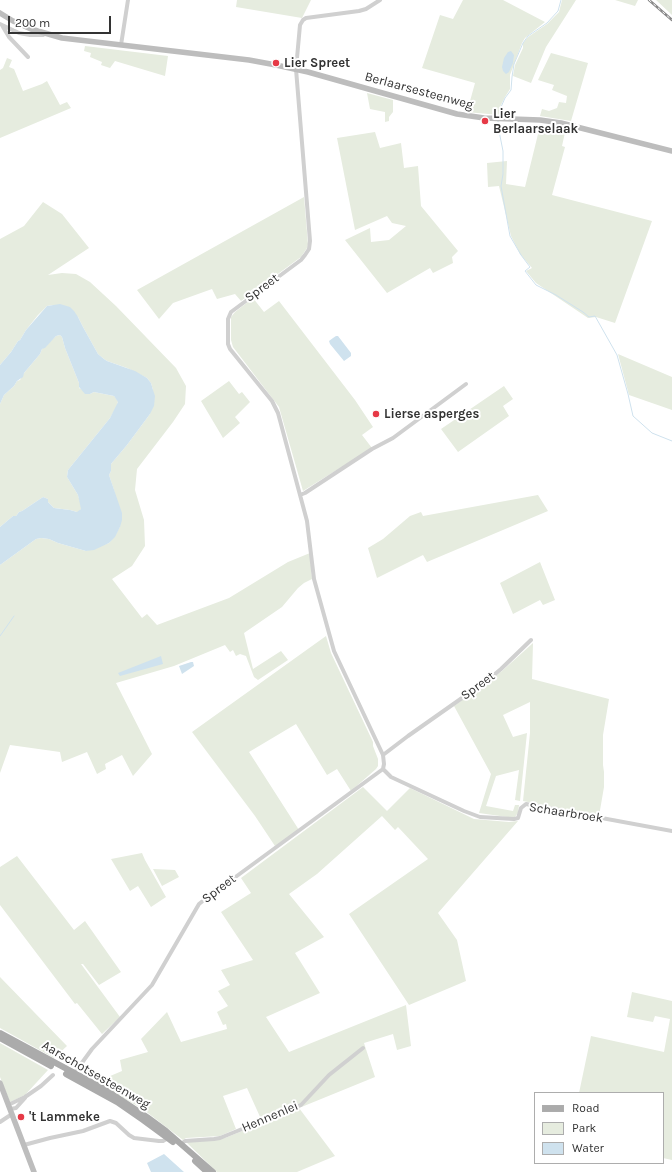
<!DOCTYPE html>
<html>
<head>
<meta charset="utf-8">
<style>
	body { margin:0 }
	#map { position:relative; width:672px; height:1172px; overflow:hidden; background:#fff; font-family:Karla,sans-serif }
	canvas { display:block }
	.legend { position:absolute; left:534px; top:1092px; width:130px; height:72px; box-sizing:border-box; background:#fff; border:1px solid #adadad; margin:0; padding:5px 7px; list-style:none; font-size:12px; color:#333 }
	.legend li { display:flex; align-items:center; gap:8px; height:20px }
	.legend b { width:20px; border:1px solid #adadad }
	.scale { position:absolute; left:8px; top:16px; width:103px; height:18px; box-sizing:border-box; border:2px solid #333; border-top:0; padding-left:5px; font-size:12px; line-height:14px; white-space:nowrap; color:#333; -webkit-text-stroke:3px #fff; paint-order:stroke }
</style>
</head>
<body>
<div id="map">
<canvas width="672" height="1172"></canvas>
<ul class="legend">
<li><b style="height:5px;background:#ababab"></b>Road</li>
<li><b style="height:11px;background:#e6ecdf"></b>Park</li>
<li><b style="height:11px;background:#cfe2ee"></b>Water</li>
</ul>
<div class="scale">200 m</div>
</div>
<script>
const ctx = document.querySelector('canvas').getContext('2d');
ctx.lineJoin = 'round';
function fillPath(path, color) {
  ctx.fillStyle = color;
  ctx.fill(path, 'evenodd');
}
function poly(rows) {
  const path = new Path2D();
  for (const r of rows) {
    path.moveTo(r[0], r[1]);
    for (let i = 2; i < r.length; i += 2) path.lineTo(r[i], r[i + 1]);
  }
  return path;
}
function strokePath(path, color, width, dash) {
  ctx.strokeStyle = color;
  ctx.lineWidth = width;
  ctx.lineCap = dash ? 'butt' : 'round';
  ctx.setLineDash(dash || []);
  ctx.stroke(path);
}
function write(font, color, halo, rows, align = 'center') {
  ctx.font = font + ' Karla,sans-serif';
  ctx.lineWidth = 4;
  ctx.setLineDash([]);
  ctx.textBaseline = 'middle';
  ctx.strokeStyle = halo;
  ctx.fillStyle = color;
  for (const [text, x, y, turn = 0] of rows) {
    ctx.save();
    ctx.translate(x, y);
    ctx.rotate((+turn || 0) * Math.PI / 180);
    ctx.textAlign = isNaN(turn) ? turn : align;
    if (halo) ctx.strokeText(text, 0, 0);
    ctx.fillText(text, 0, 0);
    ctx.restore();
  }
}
const green = poly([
	[237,0,311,0,302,18,236,7],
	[463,0,503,0,545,22,525,38,522,43,510,75,510,89,505,97,500,107,499,115,467,112,475,83,422,68,440,15,453,19],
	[562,0,576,0,546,47,531,83,513,76,515,65,523,48,523,43,528,37,547,24,559,12],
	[615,0,638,0,635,6],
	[656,0,672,0,672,15,671,14],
	[85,46,168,56,165,76,115,61,110,68,101,65,102,62,90,57,91,53,84,51],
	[551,53,588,63,571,121,540,116,542,109,549,111,557,108,559,102,566,103,567,96,552,90,554,85,538,80],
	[7,58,12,60,9,67,14,69,23,91,42,84,47,81,60,105,67,102,71,108,0,138,0,70,3,68],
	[367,93,393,100,393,112,389,117,389,121,385,122,385,112,370,109],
	[540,126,566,128,562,146,565,147,552,195,652,221,615,323,596,317,588,318,536,283,526,271,532,268,520,254,511,236,499,186,488,187,487,163,507,161,506,184,525,187],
	[375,132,380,148,401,143,404,168,418,166,421,206,458,251,452,257,453,263,433,273,430,268,387,293,345,240,370,228,371,242,389,240,406,226,392,223,387,216,355,230,337,138],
	[304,197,308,244,307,248,301,257,241,301,235,294,217,299,212,289,173,303,159,319,137,290],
	[43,202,62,214,89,248,48,275,62,273,76,274,90,282,116,306,176,368,186,386,185,404,173,422,137,469,135,490,144,520,145,546,132,566,112,579,142,618,147,614,157,625,229,598,288,562,310,553,312,579,304,583,298,588,282,607,244,633,253,669,281,651,288,660,258,680,254,677,246,656,240,654,236,656,233,650,230,652,225,645,174,666,116,683,152,754,133,776,122,755,105,764,106,769,97,774,87,752,62,762,60,752,10,745,0,773,0,565,36,539,41,538,49,539,58,543,86,551,109,543,114,537,120,527,114,490,109,475,111,471,111,464,127,445,150,414,153,390,151,383,147,378,127,368,107,361,104,359,98,354,83,327,78,317,53,305,47,306,38,315,26,330,20,340,18,341,11,352,0,365,0,239,24,226],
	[253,298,264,312,279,301,355,400,373,427,362,435,372,448,303,491,279,407,233,347,231,340,231,317,235,312],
	[60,335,62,337,65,348,79,383,79,388,90,394,94,392,114,396,118,401,117,406,110,418,68,470,67,477,78,495,81,505,81,509,79,512,77,512,70,510,54,508,48,502,48,499,43,497,22,511,19,512,16,516,13,516,0,527,0,404,4,395,14,386,17,381,20,380,24,373,40,354,42,349,56,336],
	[618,354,672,377,672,410,629,395],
	[229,381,239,394,242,392,250,402,235,417,240,423,223,438,201,401],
	[504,386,513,399,503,406,509,416,458,452,441,429],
	[538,495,548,511,427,562,423,555,377,578,368,548,383,539,410,516,421,512,423,516],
	[540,562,555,600,543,605,540,600,513,614,500,583],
	[326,636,331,653,373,742,373,746,378,759,378,766,376,769,351,791,337,769,327,775,296,724,249,752,299,830,275,846,255,816,192,732],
	[533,643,532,679,609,699,603,735,603,765,604,772,604,787,599,816,523,801,530,733,530,702,503,715,513,737,527,733,520,801,515,800,519,770,496,776,486,806,513,811,515,805,519,805,518,813,514,818,479,813,491,774,454,706,502,671],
	[363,787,387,811,410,788,474,819,509,822,518,821,438,913,457,940,466,981,409,1005,349,914,428,859,398,827,395,830,382,816,317,874,289,894,324,937,295,953,320,993,266,1017,289,1052,406,1005,411,1046,397,1050,393,1034,364,1043,375,1077,299,1108,335,1156,297,1172,217,1172,186,1142,225,1138,299,1108,261,1119,247,1088,223,1096,236,1129,220,1136,186,1138,183,1140,144,1110,96,1082,122,1071,120,1060,148,1052,141,1039,167,1012,181,1042,227,1029,226,1024,223,1025,217,1012,228,1006,218,991,230,985,221,970,253,960,221,912,251,893,241,878],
	[142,853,145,860,166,897,151,907,138,886,130,891,111,859],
	[17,856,74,930,85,921,121,972,99,985,83,964,81,964,120,1017,102,1034,77,1003,75,1004,0,905,0,867],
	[153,869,175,870,179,877,162,886],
	[0,977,67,1046,54,1058,0,1028],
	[632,992,672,1001,672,1160,663,1158,663,1093,579,1093,591,1036,664,1052,670,1019,655,1016,653,1022,627,1017],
	[0,1043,48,1070,25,1095,10,1102,0,1077]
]);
const water = poly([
	[511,51,514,55,513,63,509,72,506,74,503,71,502,67,504,58,508,52],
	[60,304,70,307,74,311,78,317,83,327,98,354,104,359,107,361,135,371,147,378,151,383,153,390,155,396,154,406,150,414,127,445,111,464,111,471,109,475,122,513,122,520,120,527,115,537,109,543,94,550,86,551,58,543,49,539,41,538,36,539,0,565,0,527,13,516,16,516,19,512,22,511,43,497,48,499,48,502,54,508,70,510,77,512,81,509,78,495,67,477,68,470,110,418,118,402,114,396,94,392,90,394,85,394,79,387,79,383,65,348,62,337,60,335,56,336,45,348,42,349,40,354,24,373,23,377,17,381,14,386,4,395,0,404,0,365,11,352,18,341,20,340,26,330,47,306],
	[336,336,338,336,351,353,351,356,344,361,330,344,329,341,333,338],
	[161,656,163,664,120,676,118,673],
	[191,662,193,662,194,666,182,674,179,666],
	[164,1154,184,1172,151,1172,147,1163]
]);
const stream = poly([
	[499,116,501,107,505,98,511,90,512,77,514,64,523,43,528,36,547,23,558,11,561,0],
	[498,121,498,126,503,151,503,174,501,186,510,236,521,255,530,267,525,271,536,285,556,295,583,312,589,317,595,316,617,355,628,394,633,416,652,433,672,441],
	[0,636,14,616]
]);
const street = poly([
	[0,24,19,33,30,35,43,35,45,34],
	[3,27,9,37,28,57],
	[121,45,128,0],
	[300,495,305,493,372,449,393,438,466,384],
	[383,755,408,736,489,679,501,669,531,640],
	[383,769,391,777,464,811,480,817,514,819,518,818,521,808,526,804,672,831],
	[73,1075,92,1049,152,985,199,904,204,900,383,769,384,764,383,755,334,651,314,579,307,521,278,413,272,401,230,349,228,344,228,319,231,312,301,260,305,255,309,249,310,241,296,69,300,25,303,20,306,18,359,11,366,9,380,0],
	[8,1105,25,1097,41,1086,53,1075],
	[10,1109,16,1108,25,1098],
	[0,1122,12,1114],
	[181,1144,185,1141,214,1139,220,1138,301,1105,329,1075,363,1048],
	[24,1145,50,1138,83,1131,110,1121,116,1123,129,1135,134,1138,159,1141,163,1141,168,1138]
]);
const secondary = poly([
	[0,13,13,21,31,29,62,38,249,60,276,65,308,72,457,114,484,118,540,120,561,123,672,151],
	[0,1083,34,1172]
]);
const primary = poly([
	[0,1033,106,1090,147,1117,166,1131,213,1172],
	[0,1038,51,1066],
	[66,1074,117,1102,143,1120,173,1142],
	[195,1161,207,1172]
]);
const rail = poly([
	[649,0,672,20]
]);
const markers = [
	[276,63,4,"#e63946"],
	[485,121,4,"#e63946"],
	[376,414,4,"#e63946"],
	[21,1117,4,"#e63946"]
];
const poiNames = [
	["Lier Spreet",284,63],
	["Lier",493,114],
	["Berlaarselaak",493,129],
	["Lierse asperges",384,414],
	["'t Lammeke",29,1117]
];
const streetNames = [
	["Berlaarsesteenweg",419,91,15],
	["Spreet",262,288,-36],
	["Spreet",478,686,-36],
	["Schaarbroek",566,813,9],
	["Spreet",219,889,-37],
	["Aarschotsesteenweg",96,1075,30],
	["Hennenlei",270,1117,-23]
];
fillPath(green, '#e6ecdf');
fillPath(water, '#cfe2ee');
strokePath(stream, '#cfe2ee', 1);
strokePath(street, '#d0d0d0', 4);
strokePath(secondary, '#bdbdbd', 5.5);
strokePath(primary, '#ababab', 6);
strokePath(rail, '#888', 2.5);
strokePath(rail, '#fff', 1, [3]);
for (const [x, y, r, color] of markers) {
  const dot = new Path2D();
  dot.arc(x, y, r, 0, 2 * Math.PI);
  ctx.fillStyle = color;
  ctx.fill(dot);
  strokePath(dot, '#fff', 1.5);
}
write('bold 13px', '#333', '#fff', poiNames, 'left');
write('13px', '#333', '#fff', streetNames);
</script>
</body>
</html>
